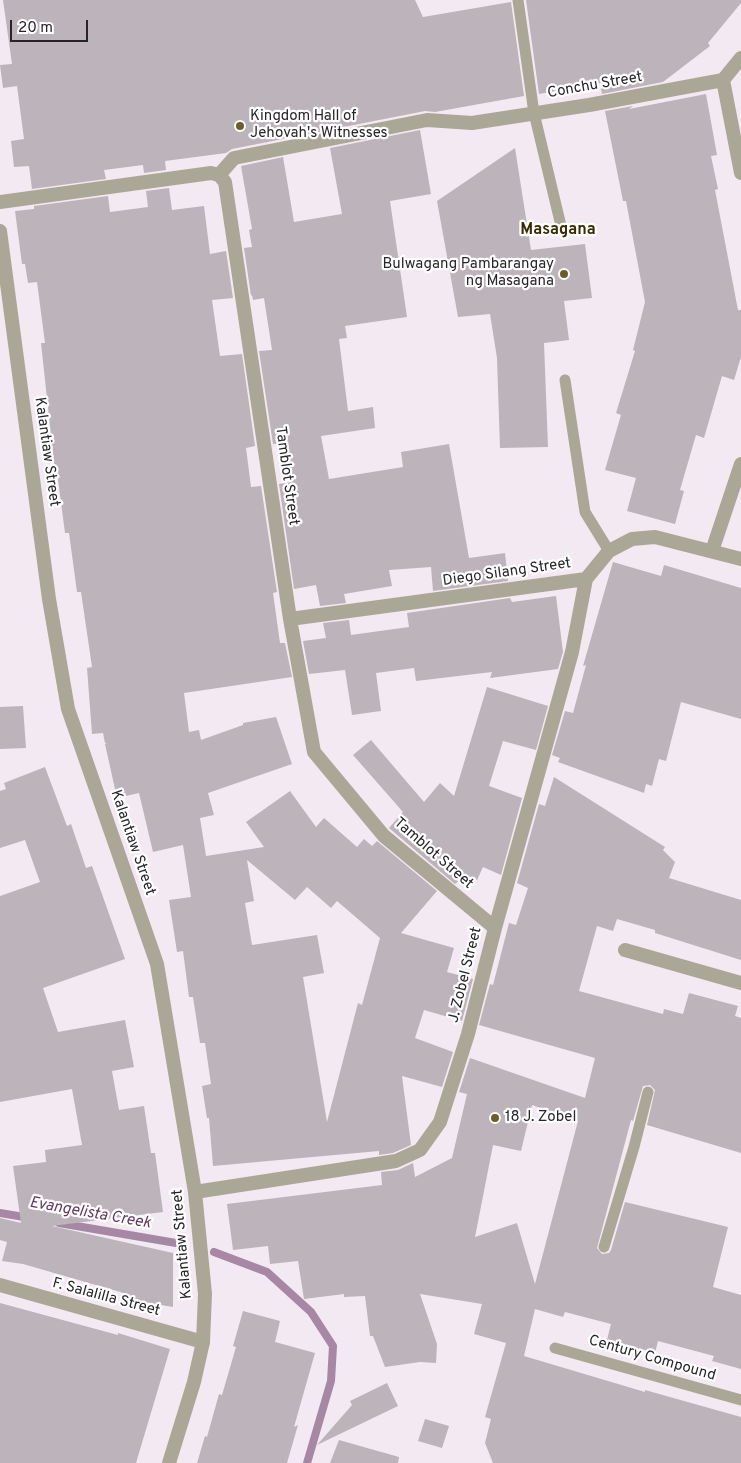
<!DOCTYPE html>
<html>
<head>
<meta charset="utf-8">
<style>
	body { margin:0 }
	#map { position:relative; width:741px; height:1463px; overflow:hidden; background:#f3e9f2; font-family:Overpass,sans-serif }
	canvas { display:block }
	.scale { position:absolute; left:10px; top:20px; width:78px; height:22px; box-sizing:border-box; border:2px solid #282528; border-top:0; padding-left:6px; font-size:15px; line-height:18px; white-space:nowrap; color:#282528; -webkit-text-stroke:4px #fff; paint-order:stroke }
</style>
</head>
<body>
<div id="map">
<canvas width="741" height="1463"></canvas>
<div class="scale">20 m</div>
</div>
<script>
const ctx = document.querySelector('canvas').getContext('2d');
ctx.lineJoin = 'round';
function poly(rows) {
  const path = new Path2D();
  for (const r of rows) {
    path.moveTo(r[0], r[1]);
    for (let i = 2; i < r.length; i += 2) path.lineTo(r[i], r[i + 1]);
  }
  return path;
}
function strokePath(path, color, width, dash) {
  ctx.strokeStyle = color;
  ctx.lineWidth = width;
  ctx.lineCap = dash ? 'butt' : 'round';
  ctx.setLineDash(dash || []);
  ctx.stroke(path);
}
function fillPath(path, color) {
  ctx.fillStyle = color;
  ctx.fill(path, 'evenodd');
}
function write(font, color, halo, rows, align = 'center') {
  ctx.font = font + ' Overpass,sans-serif';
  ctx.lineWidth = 4.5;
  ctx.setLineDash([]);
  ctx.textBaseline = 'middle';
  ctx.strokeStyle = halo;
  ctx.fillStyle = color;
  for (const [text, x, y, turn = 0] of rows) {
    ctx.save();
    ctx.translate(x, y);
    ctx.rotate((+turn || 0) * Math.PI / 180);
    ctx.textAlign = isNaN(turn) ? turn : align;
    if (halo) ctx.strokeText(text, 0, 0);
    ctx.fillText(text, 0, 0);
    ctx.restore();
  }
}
const stream = poly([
	[0,1213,30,1218],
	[59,1223,176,1243],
	[214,1252,267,1272,311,1312,333,1346,331,1381,307,1463]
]);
const building = poly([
	[3,0,415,0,423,17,511,2,524,96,435,112,425,111,232,149,226,153,165,161,166,170,144,173,143,165,104,170,106,179,32,189,29,166,14,167,11,141,24,139,17,86,3,88,0,65,12,64],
	[526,0,741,0,741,3,708,43,710,46,663,82,602,94,601,89,612,81,539,94],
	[706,94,717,155,711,156,718,189,715,190,738,310,741,310,741,357,734,380,722,376,704,438,696,435,680,490,684,491,675,524,627,511,636,478,605,470,621,415,616,413,635,351,633,350,645,302,626,201,623,201,605,111,633,106,629,109],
	[420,130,431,194,390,201,407,317,345,326,347,338,339,339,348,411,373,407,375,428,321,436,329,479,403,467,401,452,449,444,469,558,505,553,508,581,433,591,431,567,389,570,392,586,344,594,346,603,320,606,316,585,294,589,279,484,292,482,285,443,273,444,259,351,272,350,264,298,253,300,252,295,251,296,244,248,252,247,249,230,252,229,241,166,283,157,294,222,342,214,330,148],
	[515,148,531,250,585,244,592,298,564,301,569,340,544,343,548,447,500,448,497,358,490,314,458,317,437,201],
	[169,188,172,210,204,206,210,254,226,251,233,298,212,300,220,356,242,354,255,446,246,448,251,487,261,486,277,592,273,593,280,643,285,643,292,677,184,693,189,732,199,730,201,740,243,725,243,723,276,717,292,764,208,793,214,815,200,818,206,856,264,847,246,822,290,791,316,827,324,818,357,847,364,839,372,846,377,841,437,891,401,933,454,948,447,972,473,979,462,1021,424,1010,415,1038,453,1052,442,1087,402,1076,411,1145,393,1153,379,1155,379,1151,213,1166,209,1118,207,1118,202,1086,211,1084,205,1043,200,1043,193,997,189,997,183,951,177,952,169,900,191,897,183,845,153,852,139,793,117,798,105,744,107,743,105,743,103,733,92,734,87,668,92,667,81,592,77,592,69,533,65,533,57,472,55,472,41,343,45,343,37,282,28,283,25,264,22,264,15,211,34,209,34,206,108,196,110,212,148,207,146,191],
	[247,860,295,900,307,887,331,908,337,901,380,938,362,1005,358,1003,327,1122,303,977,324,973,317,935,252,945,245,903,254,901],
	[613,562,661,576,664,565,741,588,741,719,681,702,666,761,659,759,652,786,646,784,644,793,558,762,560,758,552,755,565,711,573,713,586,665,583,666],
	[556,596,563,652,558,669,490,678,492,672,416,681,414,668,376,673,381,711,352,715,345,670,309,674,303,641,326,638,323,623,349,620,351,635,409,627,407,613,510,598,512,602],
	[487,687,548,706,536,750,503,741,489,786,522,798,501,875,483,867,477,880,465,875,455,884,389,828,403,812,353,755,371,740,424,802,440,783,454,796],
	[23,706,26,748,0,749,0,707],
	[45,767,67,826,71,824,86,868,92,866,125,959,43,988,58,1032,125,1020,134,1067,112,1071,119,1110,144,1106,151,1153,155,1153,163,1212,52,1226,173,1253,173,1307,126,1299,127,1294,23,1264,2,1261,7,1242,0,1240,0,1218,21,1223,13,1166,46,1162,45,1150,82,1145,72,1089,0,1102,0,896,40,882,25,840,0,848,0,791,6,789,4,783],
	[554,777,665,847,663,850,675,862,669,878,741,900,741,960,655,933,655,930,617,919,613,931,597,926,579,991,663,1014,664,1009,683,1014,689,993,738,1006,735,1016,741,1018,741,1153,647,1125,655,1090,650,1085,643,1086,633,1121,631,1120,597,1248,602,1254,609,1253,611,1250,625,1202,728,1227,713,1287,741,1295,741,1369,712,1361,714,1356,658,1341,655,1353,607,1340,611,1324,565,1312,563,1317,535,1309,524,1356,645,1392,645,1390,741,1417,741,1463,493,1463,485,1443,491,1419,485,1417,506,1343,474,1334,482,1304,420,1294,437,1344,436,1363,420,1362,385,1367,373,1336,370,1336,365,1296,344,1297,344,1294,304,1299,298,1261,270,1264,268,1246,233,1250,227,1204,382,1185,381,1172,398,1170,413,1163,415,1177,452,1158,467,1094,459,1092,470,1058,585,1098,595,1058,479,1025,490,984,493,985,509,923,516,925,528,888,517,883,539,804,545,806],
	[532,1105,578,1121,535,1284,517,1223,475,1237,493,1145,521,1151],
	[0,1303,118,1335,118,1333,170,1349,136,1463,0,1463],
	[243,1311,280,1321,275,1342,315,1353,294,1427,298,1425,287,1463,197,1463,205,1436,207,1437,219,1394,222,1395,236,1347,233,1346],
	[387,1383,398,1406,317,1445,352,1405,350,1401],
	[425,1419,449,1426,442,1448,418,1441],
	[339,1440,399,1457,398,1463,330,1463]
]);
const service = poly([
	[518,0,534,113,562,230],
	[565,380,585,512,609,551],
	[604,1247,634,1147,648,1092],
	[555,1348,741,1400]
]);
const pedestrian = poly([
	[219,175,234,158,427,120,472,123]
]);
const minor = poly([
	[741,58,723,80,741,173],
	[472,123,589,105,723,80],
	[0,202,211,173,219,175,225,182,290,619,314,752,384,836,495,928],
	[712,551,741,464],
	[290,619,586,579,609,551,632,539,655,537,741,559],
	[625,950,741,983],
	[195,1192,396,1161,420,1150,440,1122,468,1034,495,928,572,652,586,579],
	[0,1285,203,1342]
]);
const tertiary = poly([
	[0,231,49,599,68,709,157,964,195,1192,205,1294,203,1342,194,1382,169,1463]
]);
const markers = [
	[240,126,5,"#6b5d2a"],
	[564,274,5,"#6b5d2a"],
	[495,1118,5,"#6b5d2a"]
];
const streetNames = [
	["Conchu Street",595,86,-10],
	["Kalantiaw Street",46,452,82],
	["Tamblot Street",286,476,82],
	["Diego Silang Street",507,573,-8],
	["Kalantiaw Street",132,843,71],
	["Tamblot Street",433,854,41],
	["J. Zobel Street",466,975,-76],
	["Kalantiaw Street",183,1244,-95],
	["F. Salalilla Street",106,1298,15],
	["Century Compound",652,1359,16]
];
const poiNames = [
	["Kingdom Hall of",250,117],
	["Jehovah's Witnesses",250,134],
	["Bulwagang Pambarangay",554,265,"right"],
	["ng Masagana",554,282,"right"],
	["18 J. Zobel",505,1118]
];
const neighbourhoodNames = [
	["Masagana",558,231]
];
const waterNames = [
	["Evangelista Creek",90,1214,10]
];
strokePath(stream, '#a688a4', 8);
fillPath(building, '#bcb3bb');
strokePath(service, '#aba796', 11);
strokePath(pedestrian, '#aba796', 14);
strokePath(minor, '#aba796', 14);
strokePath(tertiary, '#aba796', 14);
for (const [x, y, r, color] of markers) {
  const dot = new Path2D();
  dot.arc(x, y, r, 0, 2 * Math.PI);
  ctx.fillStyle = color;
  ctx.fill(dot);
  strokePath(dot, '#fff', 2);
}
write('15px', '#282528', '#fff', streetNames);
write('15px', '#282528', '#fff', poiNames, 'left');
write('bold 16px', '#372c01', '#fff', neighbourhoodNames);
write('italic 16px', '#633961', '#fff', waterNames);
</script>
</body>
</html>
